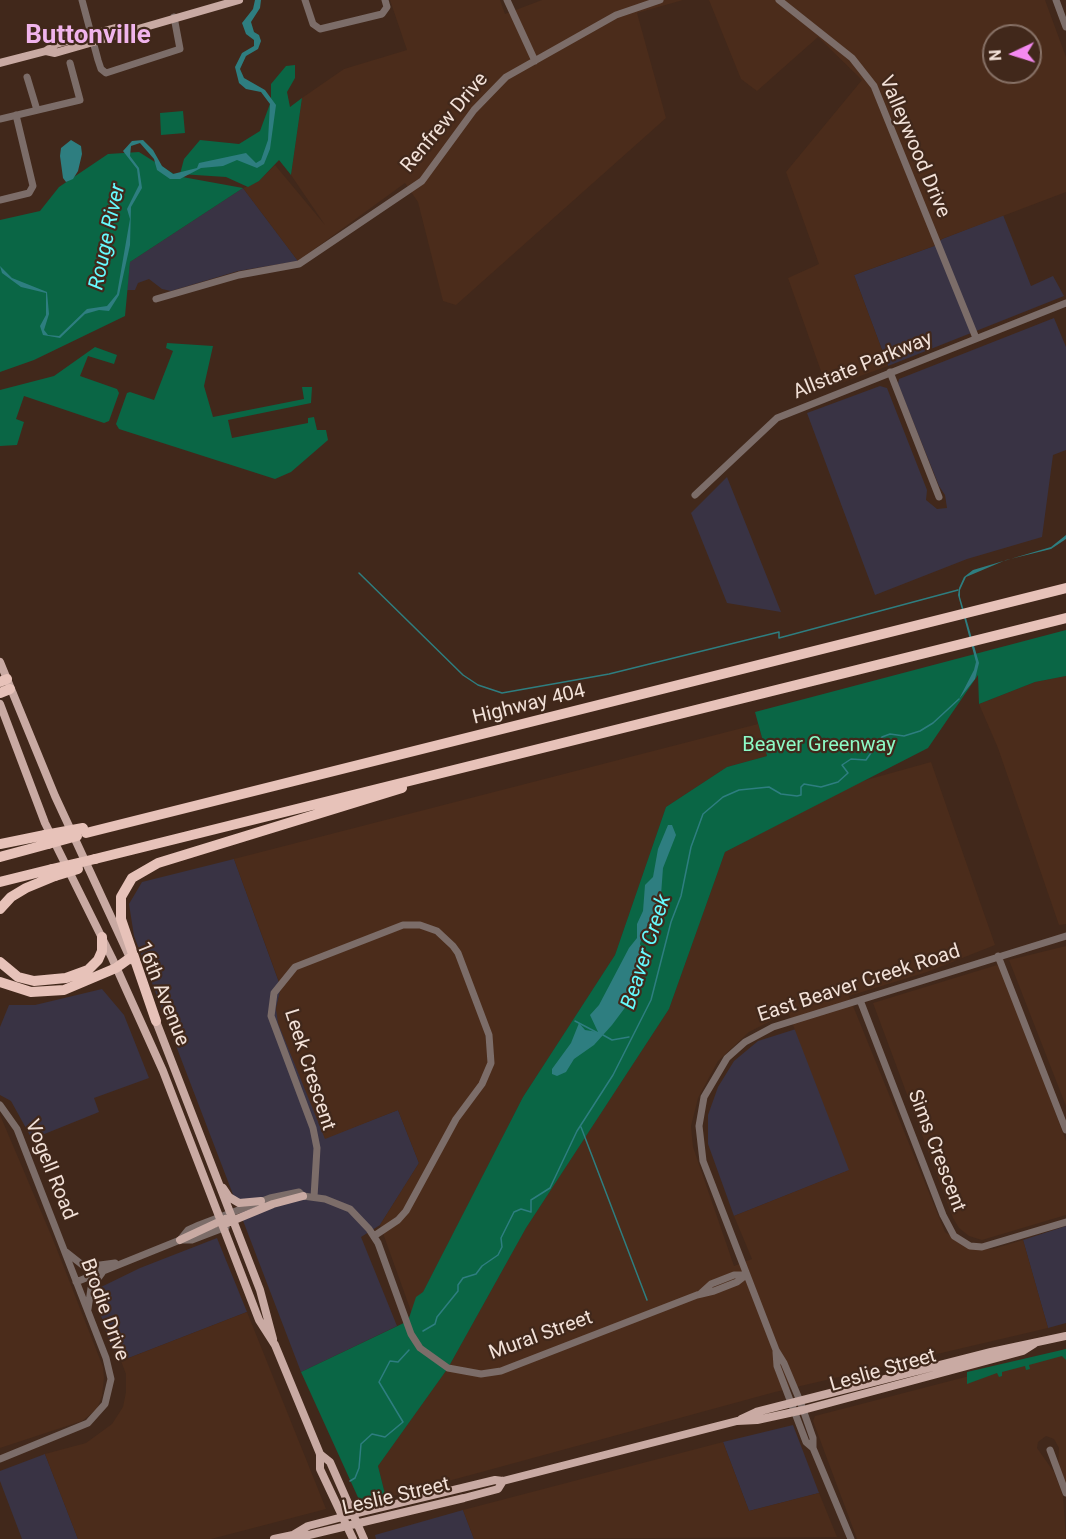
<!DOCTYPE html>
<html>
<head>
<meta charset="utf-8">
<style>
	body { margin:0 }
	#map { position:relative; width:1066px; height:1539px; overflow:hidden; background:#41281b; font-family:Roboto,sans-serif }
	canvas { display:block }
	.north { position:absolute; left:982px; top:24px; width:60px; height:60px; box-sizing:border-box; background:#41281b; border:2px solid #887267; border-radius:50%; rotate:266deg; font-size:16px; font-weight:700; line-height:24px; text-align:center; color:#f2e1d8 }
	.north::after { content:''; display:block; margin:auto; width:21px; height:27px; background:#f489f0; clip-path:polygon(50% 0,100% 100%,50% 72%,0 100%) }
</style>
</head>
<body>
<div id="map">
<canvas width="1066" height="1539"></canvas>
<div class="north">N</div>
</div>
<script>
const ctx = document.querySelector('canvas').getContext('2d');
ctx.lineJoin = 'round';
function fillPath(path, color) {
  ctx.fillStyle = color;
  ctx.fill(path, 'evenodd');
}
function poly(rows) {
  const path = new Path2D();
  for (const r of rows) {
    path.moveTo(r[0], r[1]);
    for (let i = 2; i < r.length; i += 2) path.lineTo(r[i], r[i + 1]);
  }
  return path;
}
function strokePath(path, color, width, dash) {
  ctx.strokeStyle = color;
  ctx.lineWidth = width;
  ctx.lineCap = dash ? 'butt' : 'round';
  ctx.setLineDash(dash || []);
  ctx.stroke(path);
}
function write(font, color, halo, rows, align = 'center') {
  ctx.font = font + ' Roboto,sans-serif';
  ctx.lineWidth = 4.5;
  ctx.setLineDash([]);
  ctx.textBaseline = 'middle';
  ctx.strokeStyle = halo;
  ctx.fillStyle = color;
  for (const [text, x, y, turn = 0] of rows) {
    ctx.save();
    ctx.translate(x, y);
    ctx.rotate((+turn || 0) * Math.PI / 180);
    ctx.textAlign = isNaN(turn) ? turn : align;
    if (halo) ctx.strokeText(text, 0, 0);
    ctx.fillText(text, 0, 0);
    ctx.restore();
  }
}
const commercial = poly([
	[243,188,298,261,238,271,171,291,162,289,149,279,138,283,135,290,127,290,130,262],
	[1003,215,1031,286,1053,276,1064,296,888,366,854,275,934,246,942,239],
	[1054,318,1066,347,1066,450,1053,455,1042,537,967,559,875,595,807,413,880,386,887,388,927,490,926,500,937,509,947,508,945,495,939,486,898,384,899,379],
	[727,477,781,612,727,603,691,513],
	[234,859,281,988,276,1009,325,1138,398,1110,419,1163,380,1225,361,1237,397,1326,301,1372,134,936,129,904,142,882],
	[102,989,124,1015,149,1078,94,1098,99,1112,32,1139,11,1101,0,1095,0,1027,9,1005,35,1005],
	[796,1029,850,1170,734,1216,708,1144,708,1115,718,1087,734,1061,758,1041],
	[1066,1226,1066,1323,1048,1328,1023,1240],
	[217,1238,247,1312,121,1361,110,1344,96,1300,99,1288,140,1268],
	[793,1425,819,1493,749,1511,723,1442],
	[45,1454,78,1539,22,1539,0,1481,0,1471],
	[463,1510,474,1539,376,1539,375,1535]
]);
const built = poly([
	[390,0,500,0,505,14,542,0,683,0,637,13,666,118,456,305,443,301,418,202,405,183,298,261,243,188,259,181,275,165,325,225,291,175,302,98,344,69,407,50],
	[709,0,1045,0,1066,57,1066,192,942,239,934,246,854,275,888,366,827,388,788,278,819,264,786,172,862,80,818,37,757,91,741,79],
	[994,36,1030,36,1030,72,994,72],
	[1066,676,1066,924,1059,925,998,748,979,704,1035,682],
	[758,724,767,756,727,767,666,807,615,955,523,1097,412,1314,380,1225,419,1163,398,1110,325,1139,278,1023,276,1009,281,987,234,859],
	[931,762,995,945,927,972,849,996,945,1232,971,1249,993,1249,1023,1240,1048,1328,775,1392,386,1498,378,1466,448,1368,526,1228,669,1009,725,852,859,782],
	[788,1012,849,1170,734,1216,752,1259,734,1266,693,1147,691,1126,698,1098,718,1061,749,1032],
	[1066,946,1066,1106,1009,960],
	[997,965,1002,971,1066,1141,1066,1215,982,1240,969,1236,959,1228,953,1218,873,1003],
	[0,1115,54,1242,103,1367,104,1378,102,1396,97,1409,82,1421,0,1448],
	[247,1312,326,1509,211,1539,78,1539,45,1454,86,1443,112,1424,123,1407,126,1392,126,1374,121,1361],
	[1066,1351,1066,1484,1058,1465,1059,1448,1054,1439,1046,1436,1038,1442,1037,1448,1054,1472,1063,1496,1066,1539,857,1539,813,1421,815,1416],
	[723,1442,749,1511,819,1493,837,1537,474,1539,463,1510]
]);
const green = poly([
	[295,65,295,78,287,92,290,107,302,98,291,175,279,160,259,181,248,187,226,177,180,174,184,159,200,140,239,144,260,131,271,101,271,84,286,66],
	[183,111,185,133,161,135,160,113],
	[139,152,177,176,243,188,130,262,125,316,34,360,0,372,0,220,40,211,59,187,108,154],
	[167,343,213,346,204,386,213,417,304,399,302,387,312,387,311,403,228,420,232,438,308,423,308,418,314,417,317,430,326,430,328,440,291,472,275,479,119,429,116,424,127,393,130,392,154,400,173,351,166,348],
	[95,347,117,355,114,364,88,356,80,376,117,389,119,393,109,421,104,423,24,396,16,419,24,422,17,445,0,446,0,390,54,376],
	[1066,630,1066,676,1035,682,979,704,978,675,928,748,725,852,669,1009,526,1228,448,1368,378,1466,386,1498,361,1504,301,1372,408,1321,416,1297,423,1292,523,1097,615,955,666,807,727,767,767,756,755,712],
	[1066,1349,1066,1360,1062,1356,1029,1365,1030,1369,1026,1370,1025,1366,1002,1372,1002,1376,999,1377,997,1373,967,1384,967,1372]
]);
const water = poly([
	[255,0,261,0,260,8,251,22,254,32,259,35,261,41,258,49,246,56,240,69,244,78,265,90,276,105,270,149,264,164,257,168,237,160,223,166,201,168,180,179,170,179,157,170,154,159,140,143,131,146,130,156,139,168,142,188,131,207,130,245,119,295,109,311,99,310,85,314,60,338,43,335,40,326,46,315,46,293,21,287,2,273,0,266,12,278,47,292,49,314,44,330,48,335,59,336,87,309,107,306,117,294,130,219,127,209,139,185,137,169,123,151,132,141,143,140,153,150,162,166,173,174,197,168,199,163,246,153,256,163,261,160,268,140,270,104,261,92,246,89,239,83,235,67,242,53,254,46,254,40,246,34,242,23,253,9],
	[71,140,81,146,82,154,78,171,73,179,66,182,63,178,60,156,61,148],
	[1066,535,1066,539,1051,549,1006,560,966,577,960,590,960,597,979,663,975,679,959,699,974,670,976,662,958,595,959,588,964,577,973,570,1051,547],
	[668,825,672,825,676,835,663,868,661,895,653,921,642,936,640,944,644,953,627,1005,612,1025,594,1045,574,1059,566,1072,557,1076,552,1074,552,1069,571,1043,579,1023,585,1030,598,1032,590,1015,599,1005,629,948,637,938,637,924,643,911,645,885,653,877,658,849]
]);
const stream = poly([
	[359,573,463,675,478,685,502,693,609,674,779,632,779,638,958,590],
	[575,1021,598,1033],
	[603,1035,612,1040,629,1037],
	[581,1127,647,1300],
	[423,1331,435,1324,437,1317,458,1291,458,1285,463,1278,476,1274,482,1266,498,1255,502,1247,501,1238,514,1212,521,1209,531,1212,531,1200,550,1188,577,1131,613,1075,651,1000,671,922,681,896,691,847,703,814,723,797,739,790,769,787,781,794,797,796,801,795,801,787,804,784,821,787,838,782,848,773,842,765,851,759,866,760,882,737,890,734,904,736,920,731,933,723,959,699],
	[350,1481,355,1478,359,1468,361,1444,372,1434,385,1437,403,1422,379,1382,390,1361,398,1362,409,1350]
]);
const minor = poly([
	[82,0,98,60,101,69,106,73,180,49,174,17],
	[305,0,313,24,320,29,382,14,387,7,385,0],
	[507,0,535,61],
	[779,0,852,58,874,86,976,338],
	[1056,0,1066,27],
	[27,77,37,110],
	[0,119,80,100,70,63],
	[0,200,29,193,33,186,16,115],
	[156,299,239,275,299,264,422,181,474,110,506,77,616,15,660,0],
	[890,372,939,497],
	[695,495,777,418,1066,303],
	[998,956,1066,1130],
	[860,1000,943,1215,954,1236,970,1246,982,1247,1066,1222],
	[0,1105,17,1129,106,1358,111,1379,105,1404,88,1423,0,1459],
	[314,1197,317,1148,313,1128,271,1016,274,993,295,967,403,925,420,925,437,931,453,946,458,953,489,1035,491,1063,482,1084,456,1119,406,1211,398,1220,374,1236],
	[182,1240,192,1240,226,1227],
	[66,1252,85,1267,115,1263],
	[76,1282,180,1240,188,1230,199,1225,270,1198,299,1192,303,1196,325,1199,350,1209,369,1229,378,1243,411,1334,420,1348,448,1368,481,1374,501,1371,697,1295,714,1291,737,1282,746,1275],
	[700,1294,711,1284,734,1275,746,1275],
	[88,1309,91,1288,102,1273],
	[776,1352,777,1366,806,1442,813,1448],
	[1050,1450,1066,1493],
	[851,1539,813,1448,813,1438,800,1401,784,1363,776,1350,703,1161,699,1126,704,1097,727,1058,745,1042,773,1027,1066,936]
]);
const major = poly([
	[46,51,55,53,239,0],
	[0,63,46,51,56,44,119,27,127,30],
	[0,662,55,796,131,960],
	[0,704,45,823,112,958,163,1071,259,1320,275,1345,320,1454,320,1469,353,1539],
	[154,1016,260,1290,273,1339],
	[223,1188,229,1197,239,1203,261,1201],
	[227,1223,273,1204,303,1196],
	[180,1240,225,1219],
	[741,1419,756,1412,991,1352,1066,1336],
	[320,1454,330,1462,364,1539],
	[293,1535,308,1526,358,1513,495,1480,503,1481,737,1421,757,1420,803,1410,1023,1351,1034,1344],
	[274,1539,293,1535,309,1535,464,1498,498,1489,503,1481]
]);
const highway = poly([
	[0,682,7,679],
	[0,693,10,689],
	[86,833,1066,588],
	[0,844,45,835],
	[0,857,48,844],
	[95,859,1066,618],
	[0,882,52,869],
	[0,909,11,897,26,888,55,876],
	[0,962,18,977,34,981,66,978,88,970,98,960,102,951,102,937],
	[0,982,31,992,64,990,116,968,130,958],
	[156,1021,121,919,121,897,132,878,158,863,402,788]
]);
const highwayBridge = poly([
	[45,835,83,828],
	[48,844,77,836],
	[52,869,95,859],
	[55,876,78,869]
]);
const streetNames = [
	["Renfrew Drive",445,123,-50],
	["Valleywood Drive",914,147,67],
	["Allstate Parkway",863,366,-22],
	["Highway 404",529,705,-14],
	["East Beaver Creek Road",859,984,-18],
	["16th Avenue",162,994,68],
	["Leek Crescent",309,1070,72],
	["Sims Crescent",936,1151,69],
	["Vogell Road",50,1170,68],
	["Brodie Drive",104,1310,70],
	["Mural Street",541,1336,-20],
	["Leslie Street",883,1371,-16],
	["Leslie Street",396,1497,-13]
];
const parkNames = [
	["Beaver Greenway",819,746]
];
const waterNames = [
	["Rouge River",108,237,-78],
	["Beaver Creek",647,952,-72]
];
const districtNames = [
	["Buttonville",88,36]
];
fillPath(commercial, '#393344');
fillPath(built, '#4b2c1b');
fillPath(green, '#0a6645');
fillPath(water, '#2e7e80');
strokePath(stream, '#2e7e80', 1.5);
strokePath(minor, '#7c6d69', 7);
strokePath(major, '#c9aaa3', 8);
strokePath(highway, '#e7c2b9', 10);
strokePath(highwayBridge, '#e7c2b9', 10);
write('20px', '#f2e1d8', '#41281b', streetNames);
write('20px', '#8dfac6', '#41281b', parkNames);
write('italic 21px', '#66fafe', '#41281b', waterNames);
write('bold 26px', '#f0b4ec', '#41281b', districtNames);
</script>
</body>
</html>
